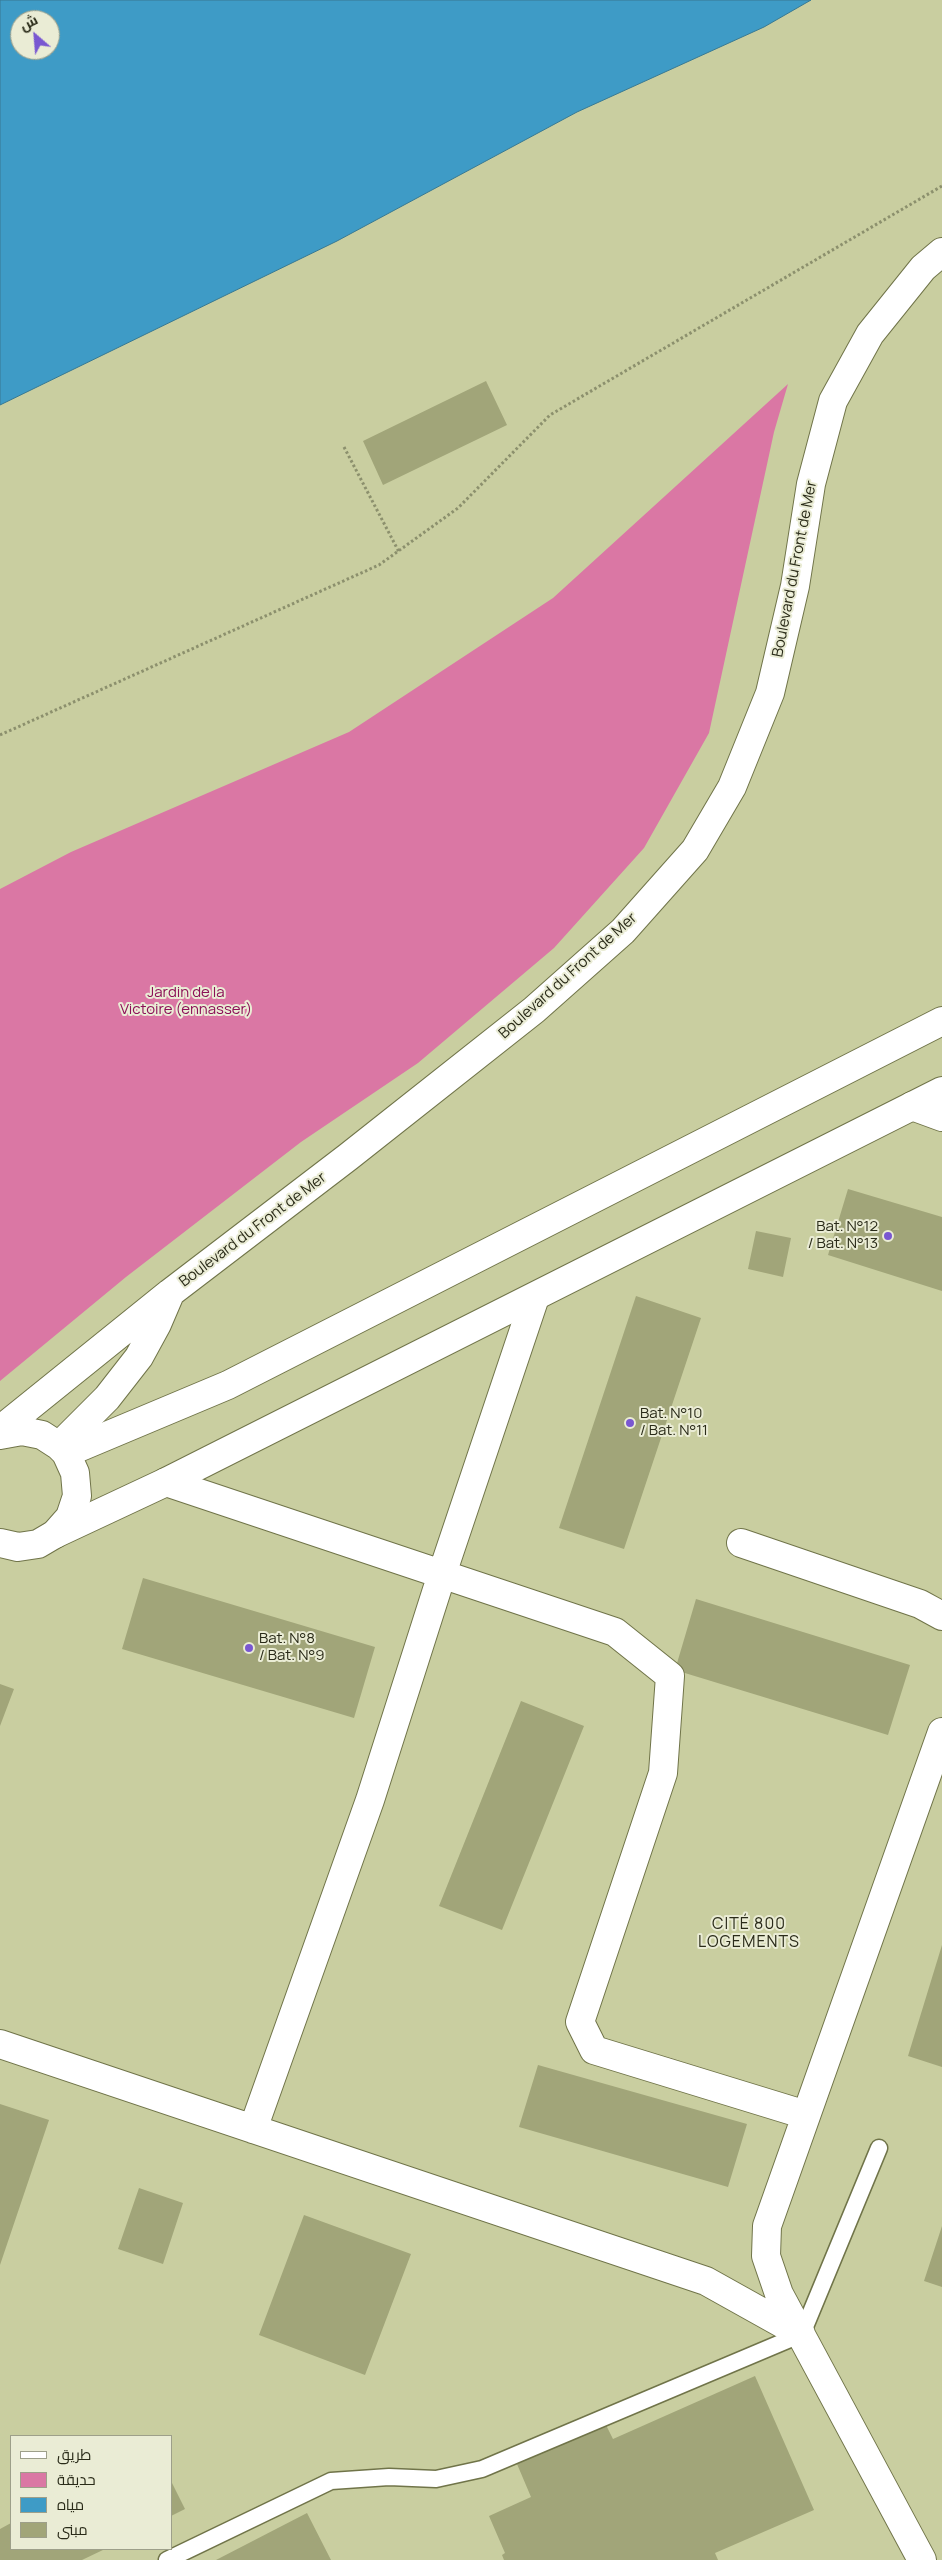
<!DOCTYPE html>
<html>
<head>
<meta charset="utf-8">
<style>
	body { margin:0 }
	#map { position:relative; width:942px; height:2560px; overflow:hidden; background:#c9cea0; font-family:Manrope,Cairo,sans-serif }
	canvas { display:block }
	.legend { position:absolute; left:10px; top:2435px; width:162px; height:115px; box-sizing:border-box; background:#eaecd5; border:1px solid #9d9f8a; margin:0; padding:6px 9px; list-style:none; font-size:15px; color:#2a2b19 }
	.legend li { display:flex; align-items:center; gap:10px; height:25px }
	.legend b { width:25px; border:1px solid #9d9f8a }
	.north { position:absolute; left:10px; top:10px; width:50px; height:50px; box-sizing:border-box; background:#eaecd5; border:1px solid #9d9f8a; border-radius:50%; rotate:333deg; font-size:14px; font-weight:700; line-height:20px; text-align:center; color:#2a2b19 }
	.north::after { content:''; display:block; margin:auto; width:18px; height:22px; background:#7957d1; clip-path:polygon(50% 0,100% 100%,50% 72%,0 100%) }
</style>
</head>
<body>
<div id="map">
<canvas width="942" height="2560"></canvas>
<ul class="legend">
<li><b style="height:6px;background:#fff"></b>طريق</li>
<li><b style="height:14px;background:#da77a4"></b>حديقة</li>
<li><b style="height:14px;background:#3e9bc6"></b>مياه</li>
<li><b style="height:14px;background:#a1a579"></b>مبنى</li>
</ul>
<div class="north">ش</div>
</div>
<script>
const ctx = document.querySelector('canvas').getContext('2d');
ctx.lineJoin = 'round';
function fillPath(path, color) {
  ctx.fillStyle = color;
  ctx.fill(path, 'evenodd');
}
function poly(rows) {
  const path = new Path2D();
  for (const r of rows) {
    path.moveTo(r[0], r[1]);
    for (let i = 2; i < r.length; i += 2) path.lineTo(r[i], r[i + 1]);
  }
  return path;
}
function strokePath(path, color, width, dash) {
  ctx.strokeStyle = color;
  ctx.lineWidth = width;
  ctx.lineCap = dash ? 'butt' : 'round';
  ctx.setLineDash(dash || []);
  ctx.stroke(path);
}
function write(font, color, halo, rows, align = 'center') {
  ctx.font = font + ' Manrope,sans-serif';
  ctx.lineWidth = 4;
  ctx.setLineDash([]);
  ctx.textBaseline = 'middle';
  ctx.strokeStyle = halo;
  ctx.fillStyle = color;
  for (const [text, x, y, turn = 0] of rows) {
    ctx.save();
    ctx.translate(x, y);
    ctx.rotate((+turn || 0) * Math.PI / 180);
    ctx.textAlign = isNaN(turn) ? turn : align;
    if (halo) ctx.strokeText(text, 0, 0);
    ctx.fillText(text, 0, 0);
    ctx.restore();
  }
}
const green = poly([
	[788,384,774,432,709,733,644,848,554,948,418,1063,301,1142,126,1277,0,1381,0,889,71,852,349,732,553,598]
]);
const water = poly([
	[0,0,811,0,764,27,577,112,337,241,0,405,0,0],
	[20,20,50,20,50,50,20,50,20,20]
]);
const building = poly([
	[486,381,507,425,383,485,363,441],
	[848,1189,942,1217,942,1291,828,1255],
	[756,1231,791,1238,783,1277,748,1269],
	[636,1296,701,1318,624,1549,559,1528],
	[143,1578,375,1647,354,1718,122,1649],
	[696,1599,910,1665,888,1735,675,1670],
	[0,1684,14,1689,0,1726],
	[521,1701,584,1726,502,1930,439,1906],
	[942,1945,942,2067,908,2056],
	[538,2065,747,2124,728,2187,519,2127],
	[0,2104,49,2120,0,2265],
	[139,2188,183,2203,163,2264,118,2249],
	[304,2215,411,2254,365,2375,259,2335],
	[942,2226,942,2287,924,2281],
	[755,2376,814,2510,715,2553,718,2560,504,2560,502,2555,505,2553,489,2516,531,2497,517,2464,606,2425,613,2439],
	[171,2481,185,2509,171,2516],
	[307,2513,331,2560,216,2560],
	[11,2523,11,2549,105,2549,82,2560,0,2560,0,2529]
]);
const path = poly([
	[344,447,399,552],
	[0,735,379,565,458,508,550,415,942,186]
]);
const service = poly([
	[167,2560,331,2481,389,2477,436,2479,482,2469,802,2334,879,2148]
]);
const minor = poly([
	[912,1106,942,1117],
	[166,1482,615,1632,670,1676,663,1773,580,2022,594,2050,806,2115],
	[741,1543,920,1604,942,1616],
	[0,2044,706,2281,801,2334],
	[253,2129,370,1800,442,1574,535,1297],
	[922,2560,779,2294,766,2256,767,2226,942,1732]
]);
const tertiary = poly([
	[66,1453,228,1385,942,1021],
	[55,1534,166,1482,942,1091]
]);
const secondary = poly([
	[0,1430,170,1293,348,1157,534,1010,623,931,695,850,732,787,770,693,795,586,811,484,833,401,870,334,923,268,942,252],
	[0,1435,22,1431,42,1435,59,1446,66,1453,75,1473,77,1496,70,1517,55,1534,38,1544,18,1547,0,1543],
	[59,1446,107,1398,139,1357,157,1324,169,1296]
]);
const markers = [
	[888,1236,5,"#7957d1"],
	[630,1423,5,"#7957d1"],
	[249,1648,5,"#7957d1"]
];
const streetNames = [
	["Boulevard du Front de Mer",795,569,-79],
	["Boulevard du Front de Mer",568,976,-42],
	["Boulevard du Front de Mer",253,1230,-37]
];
const parkNames = [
	["Jardin de la",186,993],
	["Victoire (ennasser)",186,1010]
];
const poiNames = [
	["Bat. N°12",878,1227,"right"],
	["/ Bat. N°13",878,1244,"right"],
	["Bat. N°10",640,1414],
	["/ Bat. N°11",640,1431],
	["Bat. N°8",259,1639],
	["/ Bat. N°9",259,1656]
];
const neighbourhoodNames = [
	["CITÉ 800",749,1925],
	["LOGEMENTS",749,1943]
];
fillPath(green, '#da77a4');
fillPath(water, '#3e9bc6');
strokePath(water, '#387992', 1);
fillPath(building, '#a1a579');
strokePath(service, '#707449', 19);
strokePath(minor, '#707449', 30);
strokePath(tertiary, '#707449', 30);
strokePath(secondary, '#707449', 30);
strokePath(path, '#8c906d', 3, [2.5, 2.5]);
strokePath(service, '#fff', 16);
strokePath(minor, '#fff', 28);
strokePath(tertiary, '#fff', 28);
strokePath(secondary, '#fff', 28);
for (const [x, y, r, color] of markers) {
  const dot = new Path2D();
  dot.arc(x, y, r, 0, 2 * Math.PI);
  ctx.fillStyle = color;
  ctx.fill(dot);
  strokePath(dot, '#eaecd5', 2);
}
write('15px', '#2a2b19', '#eaecd5', streetNames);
write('15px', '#8b1057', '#eaecd5', parkNames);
write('15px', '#2a2b19', '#eaecd5', poiNames, 'left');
ctx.letterSpacing = '1px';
write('16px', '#2a2b19', '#eaecd5', neighbourhoodNames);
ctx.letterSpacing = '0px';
</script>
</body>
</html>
